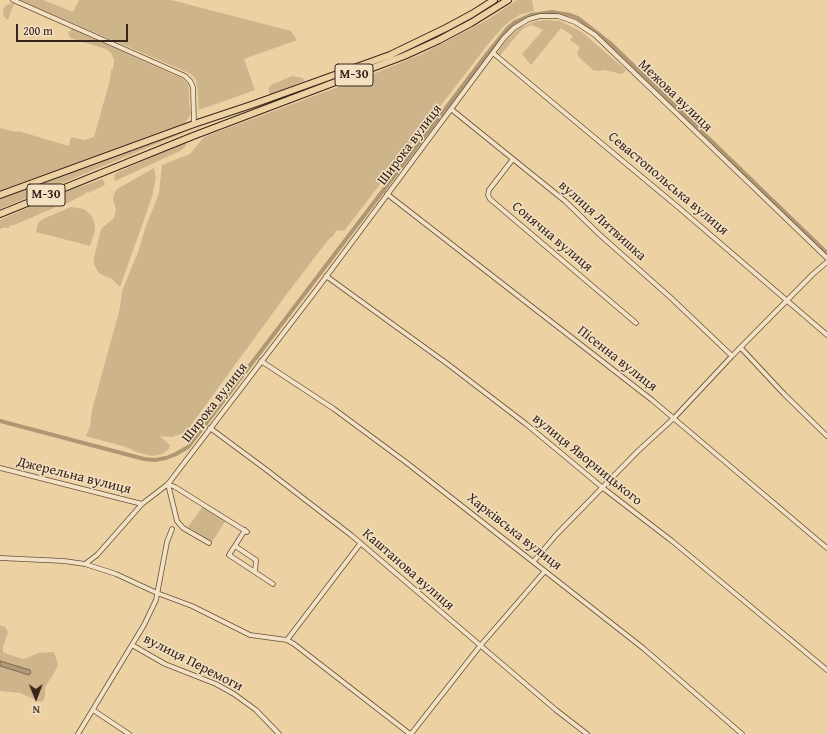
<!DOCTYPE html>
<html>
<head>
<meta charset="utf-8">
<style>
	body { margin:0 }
	#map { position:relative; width:827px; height:734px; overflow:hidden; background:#ecd1a2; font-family:"Gentium Book Plus",serif }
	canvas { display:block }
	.north { position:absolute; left:16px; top:678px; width:40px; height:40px; -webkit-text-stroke:3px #f3e1c3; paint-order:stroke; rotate:179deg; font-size:11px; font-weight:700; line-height:16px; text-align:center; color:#38251c }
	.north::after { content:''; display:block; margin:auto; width:14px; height:18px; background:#38251c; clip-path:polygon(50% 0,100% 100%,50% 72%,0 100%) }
	.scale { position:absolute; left:16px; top:24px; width:112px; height:18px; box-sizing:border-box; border:2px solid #38251c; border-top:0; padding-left:5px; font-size:12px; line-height:14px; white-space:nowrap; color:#38251c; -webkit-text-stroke:3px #f3e1c3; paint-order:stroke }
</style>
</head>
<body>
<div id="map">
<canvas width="827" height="734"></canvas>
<div class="north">N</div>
<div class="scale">200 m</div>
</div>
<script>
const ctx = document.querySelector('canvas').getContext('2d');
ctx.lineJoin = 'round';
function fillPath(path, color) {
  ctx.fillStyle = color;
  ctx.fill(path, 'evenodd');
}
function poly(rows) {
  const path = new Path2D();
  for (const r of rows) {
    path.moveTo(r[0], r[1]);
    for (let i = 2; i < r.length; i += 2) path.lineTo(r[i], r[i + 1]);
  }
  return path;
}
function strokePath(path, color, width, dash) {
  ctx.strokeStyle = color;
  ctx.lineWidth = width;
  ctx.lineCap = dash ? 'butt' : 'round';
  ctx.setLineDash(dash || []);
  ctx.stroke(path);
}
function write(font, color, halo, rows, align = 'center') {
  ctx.font = font + ' "Gentium Book Plus",serif';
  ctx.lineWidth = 3;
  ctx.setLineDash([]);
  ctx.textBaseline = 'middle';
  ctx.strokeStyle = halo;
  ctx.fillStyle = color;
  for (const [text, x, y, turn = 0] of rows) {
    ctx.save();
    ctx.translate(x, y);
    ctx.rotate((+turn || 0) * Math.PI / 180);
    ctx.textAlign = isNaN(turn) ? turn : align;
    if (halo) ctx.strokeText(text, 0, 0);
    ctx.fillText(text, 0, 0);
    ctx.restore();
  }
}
const green = poly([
	[19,0,43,0,73,12,79,0,171,0,291,31,297,40,244,59,255,90,199,110,197,85,195,78,189,73],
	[517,0,532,0,534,11,521,14,510,21,503,27,489,43,344,231,337,230,333,236,328,240,286,295,186,432,172,437,160,436,170,445,168,450,162,454,152,456,137,452,126,447,86,436,90,427,92,410,120,308,122,291,138,252,146,226,159,193,162,165,190,154,204,137,381,71,422,54,489,19],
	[14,3,8,20,4,17,3,10,6,5],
	[547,20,560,21,582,32,626,70,622,74,604,70,598,71,593,70,579,57,577,53,580,47,570,40,573,36,561,28,531,65,522,54,543,30,537,27,531,25,524,28,518,34,499,57,496,55,506,41,519,28,537,21],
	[72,29,183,79,188,84,189,91,189,103,191,114,185,123,0,192,0,128,16,132,18,131,69,146,71,137,84,140,94,137,110,80,111,70,113,69,114,60,111,53,106,49,70,38,68,33],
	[292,76,303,78,304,81,269,95,269,88,271,85],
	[180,132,183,133,0,209,0,199],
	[186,142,186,146,180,151,115,181,114,176,116,173],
	[154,168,156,178,152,197,120,287,112,279,102,275,98,272,94,264,94,258,101,229,114,218,116,209,113,200,114,194,117,189],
	[103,179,105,185,88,193,86,192,85,194,64,205,56,206,54,208,14,225,11,225,8,228,5,228,5,227,0,229,0,220,62,193],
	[71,207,84,209,92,216,95,225,95,230,90,246,36,232,38,223,43,219],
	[203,506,226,520,212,542,188,527],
	[0,625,5,627,8,632,3,647,3,652,7,654,23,659,30,657,38,653,54,652,58,665,53,675,45,687,45,696,43,701,40,702,20,693,0,691,0,666,29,675,31,673,30,670,0,661]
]);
const water = poly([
	[0,661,30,670,31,673,29,675,0,666,0,661]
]);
const canal = poly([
	[0,421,144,459,155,460,166,458,176,454,188,447,487,54,508,28,515,22,531,15,552,12,570,15,578,18,610,43,827,253]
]);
const minor = poly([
	[13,0,185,76,190,81,193,87,194,124],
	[493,53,678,207,827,335],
	[451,109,565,201,600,235,670,297,732,356],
	[513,159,489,190,488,195,490,199,636,323],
	[387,194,652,400,827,548],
	[326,276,449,365,526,424,603,488,672,541,827,670],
	[741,348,784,394,827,436],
	[261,361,334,409,407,463,643,648,742,734],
	[210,428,264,468,351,535,556,710,587,734],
	[0,468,142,504],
	[168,484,175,487,247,532],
	[168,484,177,521,183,528,209,543],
	[245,530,229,555,273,584],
	[235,546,256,560,255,572],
	[0,558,64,561,85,564,116,574,157,593,192,606,250,635,287,640,294,644,410,734],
	[534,561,556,535,638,451,674,418,732,356,813,274,827,262],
	[85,564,97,555,142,504,168,484,314,293,504,38,514,28,529,19,540,16,558,16,575,22,595,35,827,258],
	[287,640,360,544],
	[132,645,165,664,216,684,234,694,256,710,279,734],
	[93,710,129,734],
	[78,734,144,625,156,600,167,542,172,529],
	[411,734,480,646,545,571]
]);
const highway = poly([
	[0,195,194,124,254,104,390,55,446,28,472,14,494,0],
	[0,214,193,136,404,56,439,40,471,23,508,0]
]);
const shields = [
	[354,75,38],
	[46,195,38]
];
const shieldNames = [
	["М-30",354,75],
	["М-30",46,195]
];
const streetNames = [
	["Межова вулиця",675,96,44],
	["Широка вулиця",410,145,-53],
	["Севастопольська вулиця",668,184,40],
	["вулиця Литвишка",602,221,42],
	["Сонячна вулиця",552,237,40],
	["Пісенна вулиця",617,359,38],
	["Широка вулиця",215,403,-52],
	["вулиця Яворницького",587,460,39],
	["Джерельна вулиця",74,476,14],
	["Харківська вулиця",514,532,38],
	["Каштанова вулиця",408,570,41],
	["вулиця Перемоги",193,663,27]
];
fillPath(green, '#cdb48b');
fillPath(water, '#af9774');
strokePath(water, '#7f6951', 1);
strokePath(canal, '#af9774', 4);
strokePath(minor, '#65503e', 5.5);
strokePath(highway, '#38251c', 8);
strokePath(minor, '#f3e1c3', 4);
strokePath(highway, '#ecd1a2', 6);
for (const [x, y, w] of shields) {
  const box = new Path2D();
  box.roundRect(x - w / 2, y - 11, w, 22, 3);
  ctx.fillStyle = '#f3e1c3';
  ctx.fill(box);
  strokePath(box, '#38251c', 1);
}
write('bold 13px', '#38251c', null, shieldNames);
write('14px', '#38251c', '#f3e1c3', streetNames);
</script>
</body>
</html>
